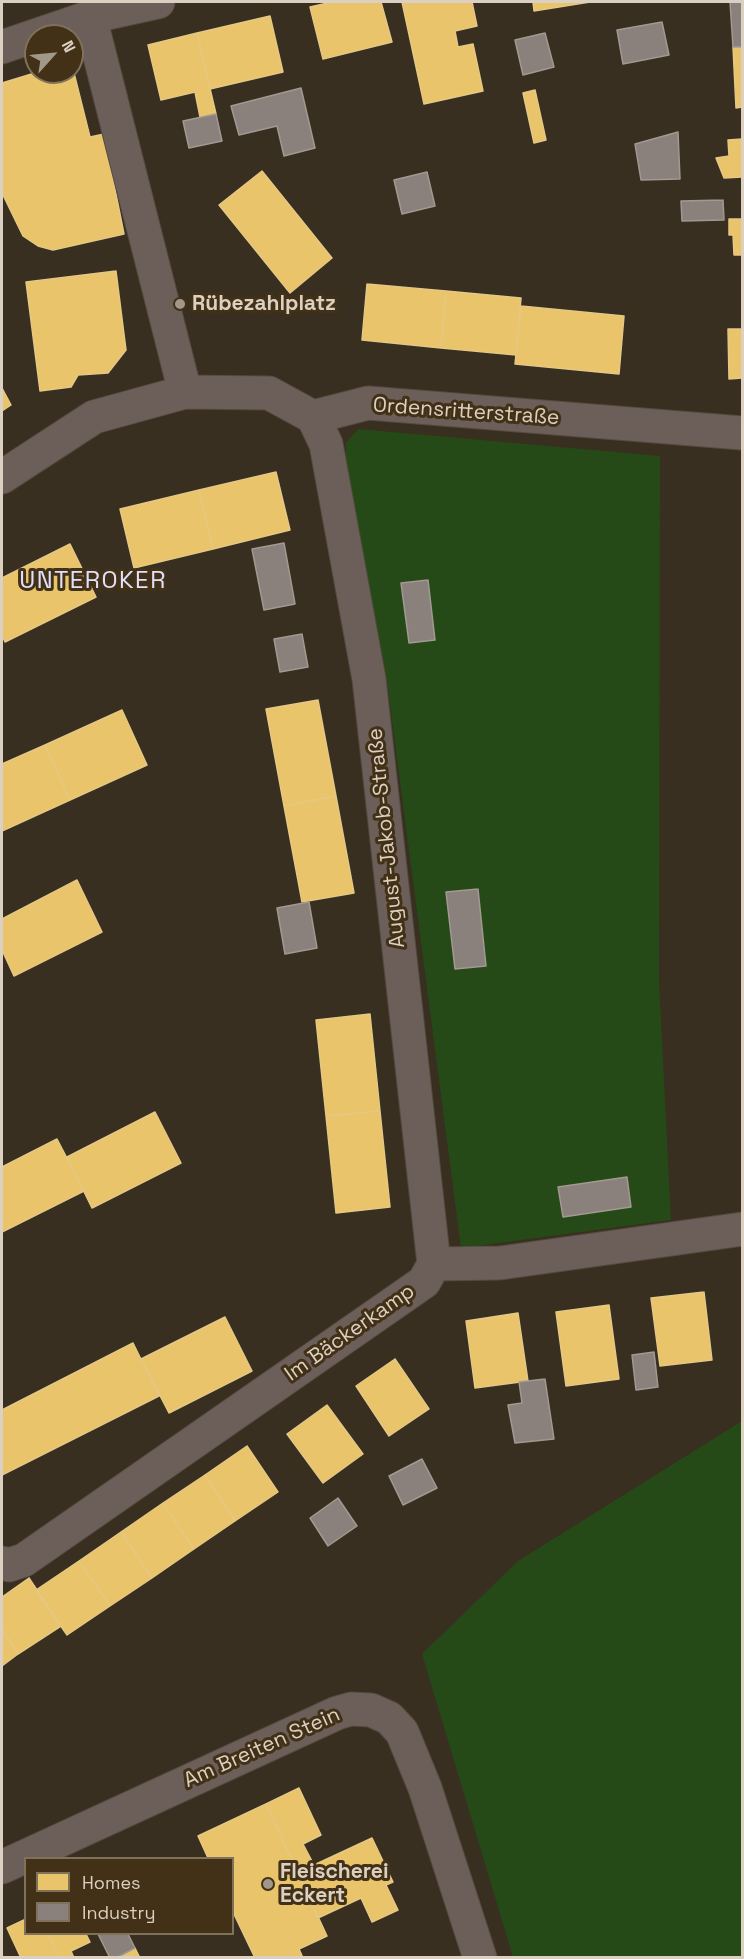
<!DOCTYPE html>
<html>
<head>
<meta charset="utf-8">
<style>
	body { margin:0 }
	#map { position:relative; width:744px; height:1959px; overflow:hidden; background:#382f20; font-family:"Space Grotesk",sans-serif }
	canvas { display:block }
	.frame { position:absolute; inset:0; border:3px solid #dbd0c1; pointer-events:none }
	.legend { position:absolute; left:24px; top:1857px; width:210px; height:78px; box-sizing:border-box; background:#423116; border:2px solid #7f715a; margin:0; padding:8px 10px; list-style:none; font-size:18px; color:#dbd0c1 }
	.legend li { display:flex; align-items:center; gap:12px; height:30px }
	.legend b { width:30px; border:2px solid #7f715a }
	.north { position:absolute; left:24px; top:24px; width:60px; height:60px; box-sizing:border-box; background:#423116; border:2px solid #7f715a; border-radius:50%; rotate:63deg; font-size:16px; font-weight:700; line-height:24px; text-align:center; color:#dbd0c1 }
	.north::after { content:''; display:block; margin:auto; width:21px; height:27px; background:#a29889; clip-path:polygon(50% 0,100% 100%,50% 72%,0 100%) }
</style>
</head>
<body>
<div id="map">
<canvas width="744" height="1959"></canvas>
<div class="frame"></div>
<ul class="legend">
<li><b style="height:16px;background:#e9c46a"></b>Homes</li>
<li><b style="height:16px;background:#8a817c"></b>Industry</li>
</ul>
<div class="north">N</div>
</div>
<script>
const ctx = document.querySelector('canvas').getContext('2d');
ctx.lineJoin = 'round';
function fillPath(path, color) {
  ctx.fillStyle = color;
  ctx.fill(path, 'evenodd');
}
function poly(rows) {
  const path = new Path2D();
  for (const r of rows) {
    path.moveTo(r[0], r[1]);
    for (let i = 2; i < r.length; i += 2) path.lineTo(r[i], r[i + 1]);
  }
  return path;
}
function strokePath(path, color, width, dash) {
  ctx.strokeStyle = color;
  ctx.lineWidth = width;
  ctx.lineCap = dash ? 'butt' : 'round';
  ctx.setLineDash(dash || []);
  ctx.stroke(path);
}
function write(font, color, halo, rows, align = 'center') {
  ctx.font = font + ' "Space Grotesk",sans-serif';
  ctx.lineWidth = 6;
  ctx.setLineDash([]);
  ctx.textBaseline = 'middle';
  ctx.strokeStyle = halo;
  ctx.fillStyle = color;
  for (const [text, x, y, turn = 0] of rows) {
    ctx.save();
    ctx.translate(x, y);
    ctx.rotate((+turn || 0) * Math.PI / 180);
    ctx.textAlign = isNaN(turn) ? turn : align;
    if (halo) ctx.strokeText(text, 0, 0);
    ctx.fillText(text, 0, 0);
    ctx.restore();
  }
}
const green = poly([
	[358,429,660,456,659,980,671,1220,461,1248,386,674,346,467,346,443],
	[742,1421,742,1957,513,1957,422,1654,518,1561]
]);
const homes = poly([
	[332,2,381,2,392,42,323,59,310,7,332,2],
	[402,2,472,2,477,26,455,31,458,47,473,44,483,91,424,104,402,2],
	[533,2,590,2,534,11,533,2],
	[270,16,283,72,210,89,197,33,270,16],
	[197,33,216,114,200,117,195,92,161,100,148,45,197,33],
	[733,47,742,47,742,107,736,108,733,47],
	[72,65,90,137,104,134,124,234,53,250,38,246,23,236,2,193,2,83,38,72,72,72,72,65],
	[535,90,546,140,534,143,523,93,535,90],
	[742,139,742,177,724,178,716,158,729,156,728,140,742,139],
	[262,171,332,258,290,293,219,205,262,171],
	[729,219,742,219,742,255,734,255,733,235,729,235,729,219],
	[116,271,126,350,108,373,78,375,71,387,40,391,26,282,116,271],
	[367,284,446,291,441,348,362,340,367,284],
	[446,291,521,298,516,355,441,348,446,291],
	[521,306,624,316,619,374,515,364,521,306],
	[728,329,742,329,742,378,729,379,728,329],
	[2,388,11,405,2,411,2,388],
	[276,472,290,530,213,549,199,490,276,472],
	[199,490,213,549,134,568,120,509,199,490],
	[70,544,96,597,5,642,2,635,2,578,70,544],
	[318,700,336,796,284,806,266,709,318,700],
	[122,710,147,765,70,800,45,745,122,710],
	[45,745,70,800,2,831,2,764,45,745],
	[336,796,354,893,302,902,284,806,336,796],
	[77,880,102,932,14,976,2,950,2,919,77,880],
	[370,1014,380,1111,326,1116,316,1020,370,1014],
	[380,1111,390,1207,336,1213,326,1116,380,1111],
	[155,1112,181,1163,92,1208,67,1157,155,1112],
	[57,1139,84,1191,2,1232,2,1167,57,1139],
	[704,1292,712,1360,660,1366,651,1298,704,1292],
	[609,1305,619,1379,566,1386,556,1312,609,1305],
	[518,1313,528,1381,475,1388,466,1321,518,1313],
	[225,1317,252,1371,169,1413,141,1359,225,1317],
	[133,1343,159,1396,2,1475,2,1410,133,1343],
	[395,1359,429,1409,389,1436,356,1386,395,1359],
	[327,1405,363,1454,323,1483,287,1434,327,1405],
	[247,1446,278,1492,235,1521,205,1475,247,1446],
	[205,1475,235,1521,194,1549,163,1503,205,1475],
	[163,1503,194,1549,152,1578,121,1532,163,1503],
	[121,1532,152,1578,110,1606,79,1561,121,1532],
	[79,1561,110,1606,67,1635,36,1590,79,1561],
	[29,1578,61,1626,18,1654,2,1629,2,1597,29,1578],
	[2,1629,18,1654,2,1666,2,1629],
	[299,1788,321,1835,303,1844,314,1865,372,1838,393,1882,386,1885,398,1910,372,1922,361,1898,318,1918,266,1804,299,1788],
	[266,1804,327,1936,299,1949,303,1958,255,1958,232,1910,232,1858,208,1858,198,1836,266,1804],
	[26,1919,26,1934,48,1934,60,1958,21,1958,7,1928,26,1919],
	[48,1934,86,1934,90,1942,71,1951,74,1958,60,1958,48,1934],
	[135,1948,140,1958,116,1958,135,1948]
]);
const industry = poly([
	[730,2,742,2,742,47,733,47,730,2],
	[662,22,669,55,623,64,617,30,662,22],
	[545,33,554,67,523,75,515,40,545,33],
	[301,88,315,148,284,156,277,126,239,135,231,106,301,88],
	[216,114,222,141,189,148,183,121,216,114],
	[678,132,680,179,641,180,635,144,678,132],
	[427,172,435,206,402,214,394,180,427,172],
	[723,200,724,220,682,221,681,201,723,200],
	[284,543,295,604,264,610,252,549,284,543],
	[428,580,435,640,409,643,401,583,428,580],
	[302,634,308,667,280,672,274,639,302,634],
	[478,889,486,966,455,969,446,892,478,889],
	[309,902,317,948,285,954,277,908,309,902],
	[627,1177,631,1207,563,1217,558,1187,627,1177],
	[654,1352,658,1387,636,1390,632,1355,654,1352],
	[545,1379,554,1439,515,1443,508,1405,522,1403,519,1382,545,1379],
	[422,1459,437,1488,403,1505,389,1476,422,1459],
	[338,1498,357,1526,328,1546,310,1518,338,1498],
	[98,1934,128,1934,135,1948,116,1958,110,1958,98,1934]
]);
const minor = poly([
	[90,17,185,392],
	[2,47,90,17,158,2],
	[313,417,326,444,369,679,434,1264],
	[2,477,94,417,185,392,269,393,313,417,368,403,742,433],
	[434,1264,500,1263,742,1229],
	[2,1563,9,1565,24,1560,424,1282,434,1264],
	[2,1867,337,1713,351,1709,371,1710,389,1718,402,1732,425,1788,480,1958]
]);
const markers = [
	[180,304,6,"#a29889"],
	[268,1884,6,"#a29889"]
];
const poiNames = [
	["Rübezahlplatz",192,304],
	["Fleischerei",280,1872],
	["Eckert",280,1896]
];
const streetNames = [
	["Ordensritterstraße",466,412,4],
	["August-Jakob-Straße",387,838,-96],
	["Im Bäckerkamp",350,1333,-35],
	["Am Breiten Stein",262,1748,-24]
];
const quarterNames = [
	["UNTEROKER",93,581]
];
fillPath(green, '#264a17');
fillPath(homes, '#e9c46a');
strokePath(homes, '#e5c884', 1.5);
fillPath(industry, '#8a817c');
strokePath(industry, '#a29991', 1.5);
strokePath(minor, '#544b3f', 35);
strokePath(minor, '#6c5f5a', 33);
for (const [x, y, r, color] of markers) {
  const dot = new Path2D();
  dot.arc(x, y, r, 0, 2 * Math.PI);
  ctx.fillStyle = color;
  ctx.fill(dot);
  strokePath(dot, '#423116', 2);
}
write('bold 21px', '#dbd0c1', '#423116', poiNames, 'left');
write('21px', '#dbd0c1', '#423116', streetNames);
ctx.letterSpacing = '1.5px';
write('24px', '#e0dffd', '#423116', quarterNames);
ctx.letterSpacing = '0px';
</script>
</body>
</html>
